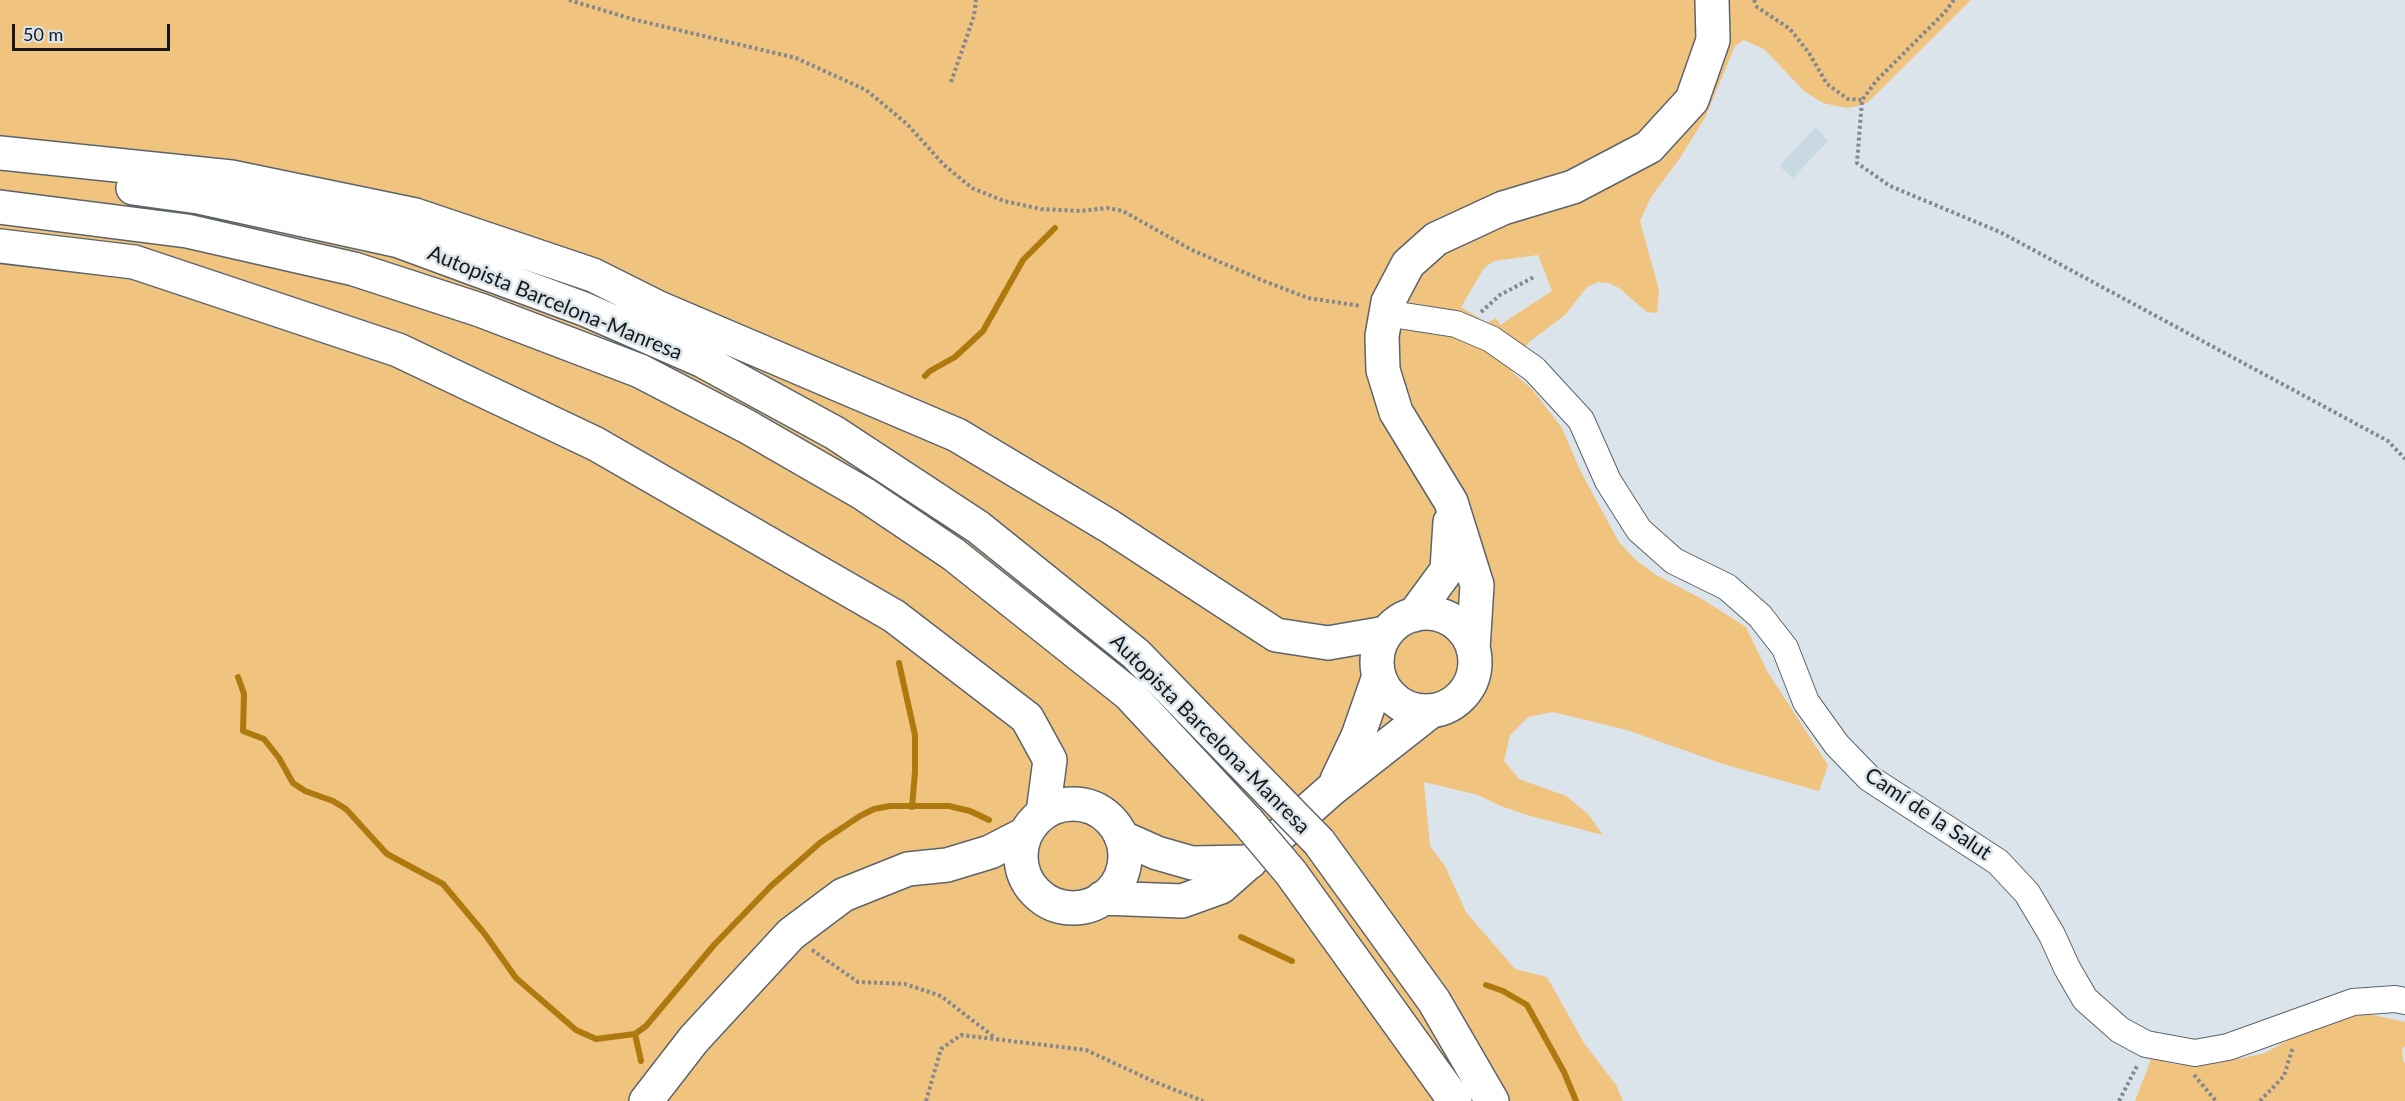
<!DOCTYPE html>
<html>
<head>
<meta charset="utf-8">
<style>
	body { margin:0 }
	#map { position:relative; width:2405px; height:1101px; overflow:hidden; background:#dae4ea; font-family:Lato,sans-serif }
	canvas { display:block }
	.scale { position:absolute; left:12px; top:24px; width:158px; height:27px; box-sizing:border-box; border:3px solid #15181a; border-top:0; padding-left:8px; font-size:18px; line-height:21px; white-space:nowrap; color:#15181a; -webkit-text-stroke:4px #dae4ea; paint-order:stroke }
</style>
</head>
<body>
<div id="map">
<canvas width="2405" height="1101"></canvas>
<div class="scale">50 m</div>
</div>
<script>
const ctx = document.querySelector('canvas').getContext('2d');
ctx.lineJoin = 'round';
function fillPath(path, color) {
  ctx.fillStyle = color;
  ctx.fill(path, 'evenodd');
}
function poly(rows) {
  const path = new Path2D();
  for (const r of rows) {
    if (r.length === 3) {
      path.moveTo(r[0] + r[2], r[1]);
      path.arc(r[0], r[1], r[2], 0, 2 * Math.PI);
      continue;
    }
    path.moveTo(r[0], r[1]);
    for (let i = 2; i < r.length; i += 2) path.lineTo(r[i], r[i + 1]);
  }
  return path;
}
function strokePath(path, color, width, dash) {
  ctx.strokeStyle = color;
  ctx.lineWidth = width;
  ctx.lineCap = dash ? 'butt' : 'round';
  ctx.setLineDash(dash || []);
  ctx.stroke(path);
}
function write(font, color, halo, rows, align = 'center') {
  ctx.font = font + ' Lato,sans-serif';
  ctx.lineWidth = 5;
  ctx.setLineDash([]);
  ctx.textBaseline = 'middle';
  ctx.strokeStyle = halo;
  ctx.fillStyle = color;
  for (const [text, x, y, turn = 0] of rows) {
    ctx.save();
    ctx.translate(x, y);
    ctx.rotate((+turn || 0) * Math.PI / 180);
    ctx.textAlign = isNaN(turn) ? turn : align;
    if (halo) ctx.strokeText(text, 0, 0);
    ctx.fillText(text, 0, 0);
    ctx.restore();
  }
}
const built = poly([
	[1816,127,1828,141,1793,178,1779,166]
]);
const green = poly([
	[0,0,1971,0,1867,103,1858,106,1846,108,1823,103,1804,91,1764,49,1744,40,1735,46,1706,116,1680,158,1651,197,1640,221,1659,290,1657,313,1647,312,1619,288,1609,283,1598,282,1587,287,1565,315,1529,342,1512,372,1532,389,1562,428,1581,472,1619,542,1636,560,1656,575,1702,599,1746,627,1767,671,1828,765,1819,791,1723,764,1627,730,1553,712,1528,717,1510,735,1504,761,1519,779,1566,796,1588,814,1603,835,1527,815,1501,806,1478,795,1424,782,1430,846,1445,866,1466,912,1515,969,1547,977,1584,1043,1616,1085,1623,1101,0,1101],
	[1538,255,1552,291,1500,325,1496,318,1487,323,1461,307,1484,268,1494,261],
	[2364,1013,2405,1022,2405,1046,2402,1048,2403,1060,2405,1064,2405,1101,2135,1101,2152,1057,2174,1064,2196,1066,2243,1058,2265,1053,2318,1024]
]);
const stream = poly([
	[925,376,930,371,955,357,983,331,1023,260,1055,228],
	[899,663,915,735,915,772,912,807],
	[238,677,244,694,243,731,264,739,279,758,293,783,305,791,333,801,346,809,387,854,443,884,484,933,516,978,576,1030,596,1039,635,1034,646,1026,714,945,771,886,821,842,860,816,874,809,890,806,949,806,970,811,989,820],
	[1241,937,1292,961],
	[1486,985,1503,991,1527,1005,1564,1072,1576,1101],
	[635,1034,641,1061]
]);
const path = poly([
	[569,0,632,19,796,58,866,90,907,124,944,165,972,188,1004,201,1041,209,1080,211,1107,208,1123,211,1192,250,1264,281,1308,298,1361,306],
	[1754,0,1757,7,1790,29,1809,53,1827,84,1848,99,1862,100],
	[1954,0,1945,12,1877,80,1862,100,1857,163,1890,186,2000,232,2388,441,2405,459],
	[951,82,974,16,976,0],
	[1481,312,1500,295,1534,277],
	[812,950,858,982,905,984,941,996,994,1037],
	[2194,1075,2216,1101],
	[926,1101,941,1049,961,1035,1086,1050,1155,1082,1203,1101],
	[2119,1101,2138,1064],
	[2260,1101,2284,1076,2293,1047]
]);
const street = poly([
	[1385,313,1456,324,1491,339,1534,369,1581,420,1608,481,1639,530,1674,561,1727,587,1760,616,1785,648,1806,702,1837,745,1869,778,1998,862,2027,893,2052,935,2067,968,2085,999,2120,1030,2146,1044,2195,1053,2228,1047,2353,1002,2395,999,2405,1001]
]);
const secondary = poly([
	[1426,662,49],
	[1414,615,1447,570,1450,522],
	[1473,649,1477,585,1451,502,1396,412,1383,370,1382,336,1388,302,1408,264,1436,239,1503,208,1573,187,1649,147,1692,100,1713,40,1712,0],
	[1337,780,1358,736,1379,676],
	[1073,856,52],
	[1121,837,1157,853,1192,863,1250,862],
	[1102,898,1182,901,1221,887,1333,788,1431,711],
	[646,1101,694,1039,791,934,843,895,908,869,947,865,990,852,1025,834]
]);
const highway = poly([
	[0,153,231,177,415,215,593,275,659,308,957,435,1109,526,1276,635,1328,643,1386,633],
	[133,188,198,197,399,241,584,309,703,361,835,433,978,527,1136,654,1273,795],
	[0,207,187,231,354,269,480,310,640,371,746,426,864,494,953,554,1129,694,1248,822],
	[0,246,134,262,398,350,596,444,894,616,1027,718,1050,760,1043,813],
	[1319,842,1434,1001,1492,1101],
	[1291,873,1455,1101]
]);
const highwayBridge = poly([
	[1273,795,1319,842],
	[1248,822,1291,873]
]);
const streetNames = [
	["Autopista Barcelona-Manresa",555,303,22],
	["Autopista Barcelona-Manresa",1210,734,45],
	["Camí de la Salut",1928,814,34]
];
fillPath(built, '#c8d9e4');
fillPath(green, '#f0c37f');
strokePath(stream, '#ae790e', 6);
strokePath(street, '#5c646a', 28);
strokePath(secondary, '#5c646a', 36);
strokePath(highway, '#5c646a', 36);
strokePath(path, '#82888d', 4, [3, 3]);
strokePath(street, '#fff', 26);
strokePath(secondary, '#fff', 33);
strokePath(highway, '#fff', 33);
strokePath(highwayBridge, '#5c646a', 36, []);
strokePath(highwayBridge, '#fff', 33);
write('21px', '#15181a', '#dae4ea', streetNames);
</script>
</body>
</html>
